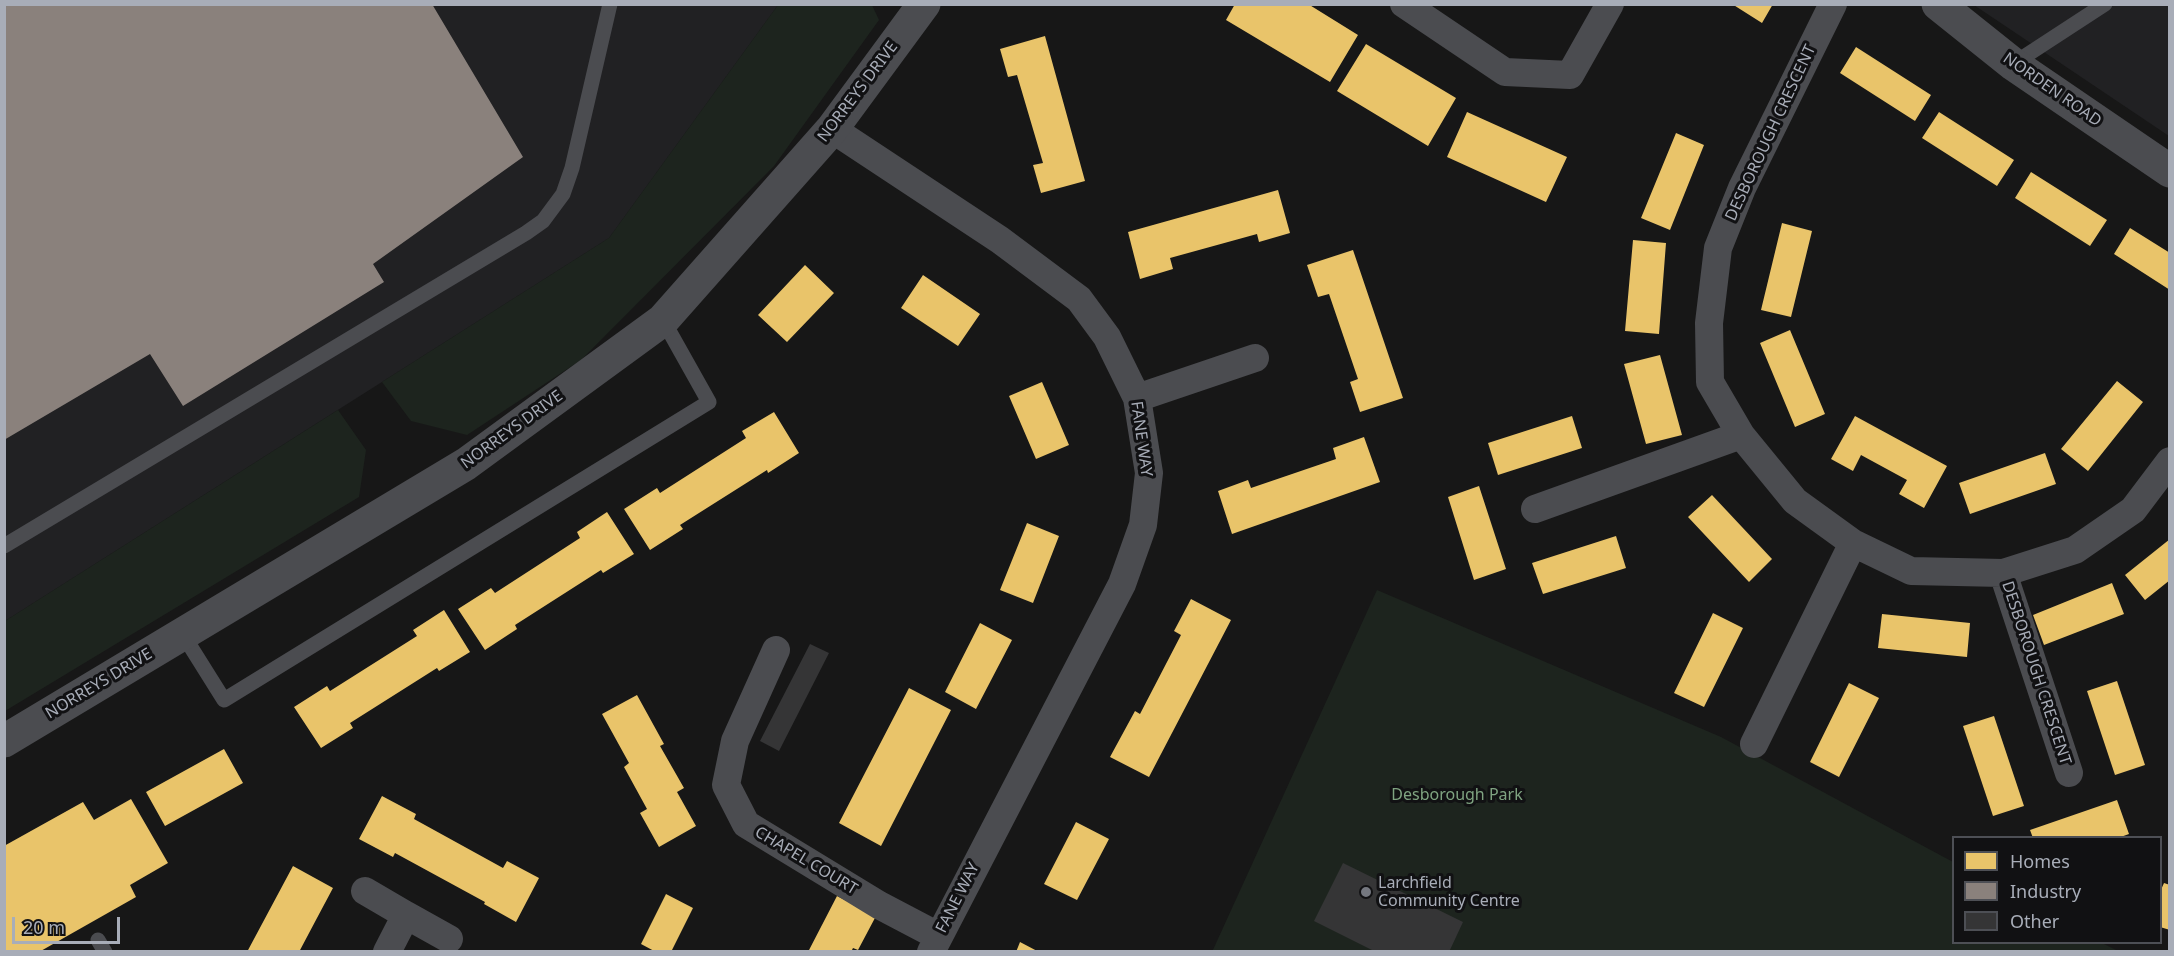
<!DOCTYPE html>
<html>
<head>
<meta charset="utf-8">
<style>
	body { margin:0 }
	#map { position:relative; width:2174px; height:956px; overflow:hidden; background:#171717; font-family:"Noto Sans",sans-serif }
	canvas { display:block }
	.frame { position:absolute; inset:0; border:6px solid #a8adb8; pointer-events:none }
	.legend { position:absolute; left:1952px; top:836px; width:210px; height:108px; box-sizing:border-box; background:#111113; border:2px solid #4d4f55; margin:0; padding:8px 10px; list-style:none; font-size:18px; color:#a8adb8 }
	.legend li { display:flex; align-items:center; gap:12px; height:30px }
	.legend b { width:30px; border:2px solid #4d4f55 }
	.scale { position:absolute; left:12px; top:917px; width:108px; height:27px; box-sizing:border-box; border:3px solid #a8adb8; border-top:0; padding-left:8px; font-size:18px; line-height:21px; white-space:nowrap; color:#a8adb8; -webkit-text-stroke:4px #111113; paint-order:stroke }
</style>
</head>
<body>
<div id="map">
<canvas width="2174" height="956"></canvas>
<div class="frame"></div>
<ul class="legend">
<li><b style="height:16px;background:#e9c46a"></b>Homes</li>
<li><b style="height:16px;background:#8a817c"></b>Industry</li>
<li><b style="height:16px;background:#353536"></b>Other</li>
</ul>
<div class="scale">20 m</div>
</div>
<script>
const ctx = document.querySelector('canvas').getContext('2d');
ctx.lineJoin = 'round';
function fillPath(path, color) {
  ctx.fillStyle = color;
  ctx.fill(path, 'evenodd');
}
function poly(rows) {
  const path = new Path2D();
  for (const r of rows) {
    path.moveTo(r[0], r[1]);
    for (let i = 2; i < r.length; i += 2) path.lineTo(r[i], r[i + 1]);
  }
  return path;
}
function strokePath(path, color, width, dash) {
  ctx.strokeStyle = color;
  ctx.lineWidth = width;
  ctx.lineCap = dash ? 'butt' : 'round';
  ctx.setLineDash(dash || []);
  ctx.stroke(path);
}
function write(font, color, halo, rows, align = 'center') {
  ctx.font = font + ' "Noto Sans",sans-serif';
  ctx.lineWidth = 6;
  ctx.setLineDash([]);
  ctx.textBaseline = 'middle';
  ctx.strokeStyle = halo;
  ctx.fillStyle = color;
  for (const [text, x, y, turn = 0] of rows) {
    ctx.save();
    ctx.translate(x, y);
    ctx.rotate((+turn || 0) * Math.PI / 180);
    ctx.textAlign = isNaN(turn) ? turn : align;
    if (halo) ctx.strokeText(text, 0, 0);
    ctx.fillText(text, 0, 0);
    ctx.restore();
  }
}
const built = poly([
	[5,5,778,5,609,238,5,621],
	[1974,5,2169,5,2169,136]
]);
const green = poly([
	[778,5,872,5,879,20,774,166,581,360,467,435,411,421,382,382,609,238],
	[338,410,366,450,359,497,5,711,5,621],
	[1377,590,1721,737,1953,862,1954,942,2102,943,2118,951,1212,952]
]);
const homes = poly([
	[1235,4,1308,4,1358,35,1330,82,1226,20],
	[1732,4,1773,4,1762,23],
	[1045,36,1085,181,1041,193,1033,165,1043,163,1017,75,1008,77,1000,49],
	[1366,44,1456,98,1428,146,1337,91],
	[1856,47,1931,95,1915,121,1840,73],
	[1467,112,1567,157,1546,202,1447,157],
	[1939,112,2014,160,1997,186,1922,138],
	[1676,133,1704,145,1670,230,1641,218],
	[2031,172,2107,220,2090,246,2015,198],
	[1278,190,1290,233,1259,242,1257,234,1170,258,1173,269,1140,279,1128,232],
	[1782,223,1812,231,1791,317,1761,310],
	[2130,228,2170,253,2170,290,2114,254],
	[1633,240,1666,243,1659,334,1625,331],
	[1353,250,1403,398,1360,412,1350,382,1358,379,1329,294,1318,297,1307,265],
	[805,265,834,293,787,342,758,315],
	[923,275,980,314,958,346,901,308],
	[1790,330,1825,414,1795,427,1760,343],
	[1660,355,1682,435,1646,444,1624,364],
	[2117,381,2143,402,2088,471,2061,449],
	[1042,382,1069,445,1036,459,1009,396],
	[774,412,799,453,768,473,767,470,680,525,683,529,650,550,624,509,657,488,660,493,746,438,742,431],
	[1572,416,1582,448,1498,475,1488,443],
	[1855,416,1947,466,1924,508,1899,494,1907,480,1861,455,1853,471,1831,459],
	[1364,437,1380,482,1232,534,1218,491,1248,480,1251,488,1336,459,1333,448],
	[2045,453,2056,484,1970,514,1959,483],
	[1479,486,1506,569,1474,580,1448,497],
	[1712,495,1772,559,1749,582,1688,517],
	[607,512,634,554,603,573,601,570,515,625,517,629,485,650,458,609,491,588,495,593,580,538,577,532],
	[1027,523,1059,536,1033,603,1000,590],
	[1616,536,1626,568,1543,594,1532,563],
	[2170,539,2170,580,2145,600,2125,575],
	[2112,583,2124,614,2044,645,2033,615],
	[1191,599,1231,620,1149,777,1110,757,1135,711,1140,714,1181,635,1174,631],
	[444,610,470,652,439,671,437,668,350,723,353,728,321,748,294,707,327,686,330,691,417,636,413,630],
	[1713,613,1743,628,1704,707,1674,693],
	[1882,614,1970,623,1967,657,1878,648],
	[980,623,1012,640,976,709,945,692],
	[2117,681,2145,765,2115,775,2087,691],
	[1849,683,1879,698,1839,777,1810,762],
	[909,688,951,710,881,846,839,823],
	[637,695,664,744,660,746,684,788,677,792,696,826,659,847,640,813,647,809,624,767,629,763,602,714],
	[1994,716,2024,806,1993,816,1963,726],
	[224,749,243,783,165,826,146,792],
	[382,796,416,814,414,819,503,868,507,861,539,878,516,922,484,904,485,902,395,853,393,857,359,839],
	[131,799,168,863,130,885,136,897,39,952,4,952,4,846,83,802,94,820],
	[2117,800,2129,834,2118,838,2033,838,2030,830],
	[1076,822,1109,839,1077,900,1044,884],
	[293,866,333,888,317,918,299,952,247,952],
	[2164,883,2170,885,2170,930,2160,927,2160,892],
	[666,894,693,908,671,952,656,952,641,944],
	[837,896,876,916,858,950,853,948,851,952,808,952],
	[1020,942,1039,952,1016,952]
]);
const industry = poly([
	[4,4,432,4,523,157,373,264,384,282,183,406,150,354,4,440]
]);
const building = poly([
	[810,644,829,653,779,751,760,741],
	[1343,863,1463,922,1449,952,1376,952,1314,921]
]);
const service = poly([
	[2013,64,2105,4],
	[4,546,526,233,543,221,563,194,572,168,610,4],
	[182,633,224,700,709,402,663,320],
	[98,940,105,952]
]);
const minor = poly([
	[1404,4,1505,72,1570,75,1610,4],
	[1833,4,1742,188,1718,248,1709,323,1710,382,1741,435,1795,501,1853,543,1911,571,2003,573,2075,550,2133,510,2170,461],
	[832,129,1000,240,1079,299,1107,337,1137,398,1149,473,1143,525,1122,584,931,952],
	[1137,398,1255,358],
	[1535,509,1741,435],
	[2003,573,2069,773],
	[776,650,735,741,726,785,746,824,879,905,938,936],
	[1754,744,1853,543],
	[365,891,406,915],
	[387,952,406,915,449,939]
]);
const tertiary = poly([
	[1938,4,2013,64,2170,171],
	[4,741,466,464,663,320,832,129,924,4]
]);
const markers = [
	[1366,892,6,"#757880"]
];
const streetNames = [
	["NORDEN ROAD",2052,90,35],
	["NORREYS DRIVE",858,92,-53],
	["DESBOROUGH CRESCENT",1771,133,-65],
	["NORREYS DRIVE",512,430,-36],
	["FANE WAY",1141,439,82],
	["DESBOROUGH CRESCENT",2036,673,72],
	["NORREYS DRIVE",99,684,-31],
	["CHAPEL COURT",806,861,31],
	["FANE WAY",958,898,-63]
];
const parkNames = [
	["Desborough Park",1457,795]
];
const poiNames = [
	["Larchfield",1378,883],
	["Community Centre",1378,901]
];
fillPath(built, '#212123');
fillPath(green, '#1d241e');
fillPath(homes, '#e9c46a');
fillPath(industry, '#8a817c');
fillPath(building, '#353536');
strokePath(service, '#4b4c50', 15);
strokePath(minor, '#4b4c50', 28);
strokePath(tertiary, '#4b4c50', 33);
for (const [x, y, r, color] of markers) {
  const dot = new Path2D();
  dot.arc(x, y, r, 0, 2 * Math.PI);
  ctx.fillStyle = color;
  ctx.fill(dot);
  strokePath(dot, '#111113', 2);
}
write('16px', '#a8adb8', '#111113', streetNames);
write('16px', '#7fa381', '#111113', parkNames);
write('16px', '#a8adb8', '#111113', poiNames, 'left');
</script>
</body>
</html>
